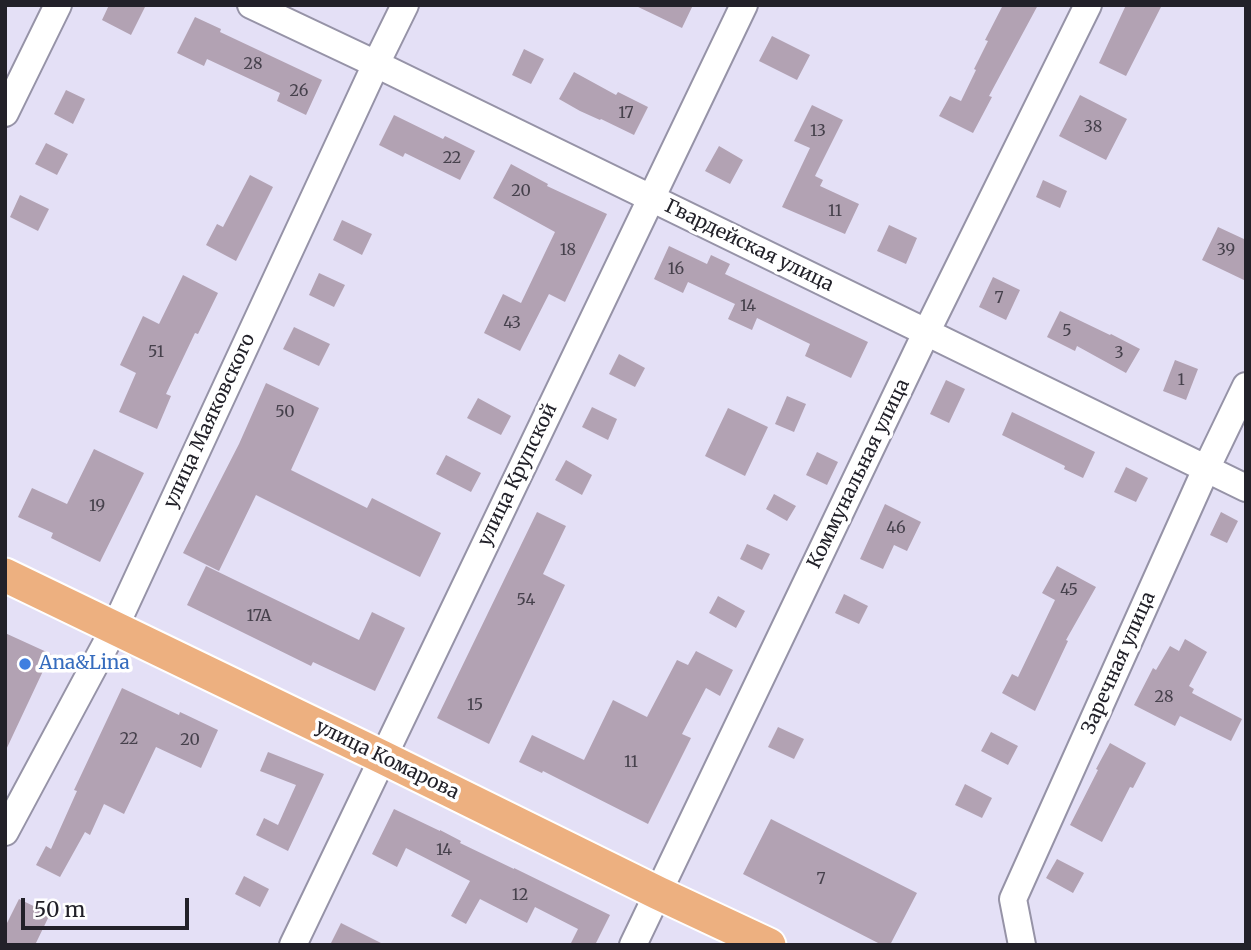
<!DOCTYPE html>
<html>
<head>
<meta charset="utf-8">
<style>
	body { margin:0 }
	#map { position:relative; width:1251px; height:950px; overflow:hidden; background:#e4e0f6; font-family:Merriweather,serif }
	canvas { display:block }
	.frame { position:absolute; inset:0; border:7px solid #222129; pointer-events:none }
	.scale { position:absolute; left:21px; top:898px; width:168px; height:32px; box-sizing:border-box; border:4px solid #222129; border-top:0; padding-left:9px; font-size:21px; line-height:24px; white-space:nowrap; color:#222129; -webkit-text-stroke:5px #fff; paint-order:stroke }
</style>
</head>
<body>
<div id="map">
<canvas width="1251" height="950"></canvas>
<div class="frame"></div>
<div class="scale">50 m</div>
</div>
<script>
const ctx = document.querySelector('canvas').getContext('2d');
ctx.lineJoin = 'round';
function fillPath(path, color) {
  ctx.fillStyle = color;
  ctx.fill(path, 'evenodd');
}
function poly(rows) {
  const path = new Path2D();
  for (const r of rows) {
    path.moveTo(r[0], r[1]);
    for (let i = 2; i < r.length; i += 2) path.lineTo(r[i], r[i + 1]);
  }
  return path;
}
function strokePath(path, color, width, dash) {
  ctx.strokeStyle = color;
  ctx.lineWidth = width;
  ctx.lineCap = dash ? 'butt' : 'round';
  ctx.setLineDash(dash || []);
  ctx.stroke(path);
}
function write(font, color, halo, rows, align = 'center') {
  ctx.font = font + ' Merriweather,serif';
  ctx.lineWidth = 7;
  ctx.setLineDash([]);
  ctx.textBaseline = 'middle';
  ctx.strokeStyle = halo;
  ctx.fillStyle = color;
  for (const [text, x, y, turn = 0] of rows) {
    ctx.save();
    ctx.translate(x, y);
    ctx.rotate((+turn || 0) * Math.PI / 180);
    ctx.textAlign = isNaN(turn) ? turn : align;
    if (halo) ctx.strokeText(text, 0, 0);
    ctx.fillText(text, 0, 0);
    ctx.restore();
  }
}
const building = poly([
	[109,5,146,5,131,35,102,20],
	[634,5,693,5,682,28],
	[1003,5,1038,5,989,96,992,97,973,133,939,116,950,96,961,101,976,70,974,69,988,41,985,40],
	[1126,5,1162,5,1126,76,1099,63],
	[195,17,221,29,220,32,322,80,306,115,277,101,280,93,207,59,204,66,177,53],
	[772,36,810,55,797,80,759,61],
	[524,49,544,59,531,84,512,75],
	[574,72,616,95,618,92,648,107,634,135,601,119,600,120,580,111,559,99],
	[66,90,85,99,73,124,54,114],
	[1080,95,1127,119,1106,160,1059,136],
	[812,105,843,120,815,176,823,180,820,186,859,204,845,234,782,207,810,148,794,141],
	[394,115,443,139,445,136,475,151,460,180,405,153,403,157,379,145],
	[46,143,68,154,57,175,35,164],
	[719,146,743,160,730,184,705,171],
	[511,164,548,184,547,186,607,214,565,302,549,294,520,351,484,333,503,294,521,303,555,232,493,198],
	[250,175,273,187,236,261,206,245,217,224,223,227],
	[1043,180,1067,191,1060,208,1036,197],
	[20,195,49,209,38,231,10,217],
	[342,220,372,234,362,255,333,240],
	[889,225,917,238,906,264,877,251],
	[1218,227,1246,240,1246,281,1202,260],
	[669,246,707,264,711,255,730,264,725,274,868,342,851,378,805,356,810,344,757,318,752,330,728,319,735,304,688,282,683,293,654,279],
	[319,273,345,285,334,307,309,295],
	[183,275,218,293,198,334,195,333,166,394,171,396,157,429,119,412,136,373,120,365,143,316,159,324],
	[993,277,1020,290,1006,320,979,307],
	[1060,311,1110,335,1111,334,1140,349,1126,373,1077,346,1075,351,1047,337],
	[294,327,330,344,319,366,283,349],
	[619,354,645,368,635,387,609,374],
	[1175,360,1198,369,1186,400,1163,391],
	[946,380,965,389,949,423,930,414],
	[266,383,319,408,291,470,367,508,372,498,441,533,420,577,256,495,219,571,183,553,239,444],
	[787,396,806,404,794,432,775,424],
	[478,398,511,416,501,435,467,418],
	[592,407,617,419,608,440,582,427],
	[728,408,768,427,745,476,705,456],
	[1012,412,1095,452,1083,478,1064,469,1065,466,1002,435],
	[94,449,144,473,100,562,51,538,53,533,18,517,32,488,67,504],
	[817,452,838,462,827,485,806,475],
	[446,455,481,473,471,492,436,474],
	[566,460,592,475,582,495,555,480],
	[1126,467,1148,478,1136,502,1114,492],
	[774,494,796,506,787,521,766,509],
	[885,504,921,522,907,551,894,545,883,569,860,559],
	[537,512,566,526,543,574,565,585,489,744,437,718],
	[1221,512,1238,521,1227,543,1210,535],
	[747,544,770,554,762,570,740,559],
	[206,566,359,640,372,612,405,628,375,691,313,662,311,666,187,605],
	[1057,566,1096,587,1066,640,1068,641,1035,711,1002,693,1012,674,1018,677,1055,600,1042,593],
	[844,594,868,606,859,624,835,613],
	[718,596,745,611,736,628,709,613],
	[5,633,51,654,5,752],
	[1185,639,1207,652,1189,686,1194,689,1192,693,1242,719,1231,741,1180,716,1175,726,1134,705,1153,668,1156,670,1170,646,1179,651],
	[696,651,733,670,720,696,706,688,682,734,691,738,648,824,543,771,542,773,519,762,532,735,584,760,613,700,647,717,677,660,688,665],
	[122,688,179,715,180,712,218,730,201,768,156,747,124,814,104,804,90,835,85,832,60,877,36,865,46,846,51,849,77,791,74,790],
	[778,727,804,739,794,759,768,747],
	[991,732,1018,746,1008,765,981,751],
	[1110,743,1146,763,1133,788,1130,787,1102,842,1070,825,1098,770,1096,769],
	[268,752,324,774,288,851,256,835,264,818,278,825,296,785,260,771],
	[965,784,992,798,982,818,955,805],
	[394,809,440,831,440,830,461,841,460,843,514,869,514,868,610,915,595,945,570,945,578,929,535,907,527,923,480,899,466,924,451,916,470,881,406,848,397,867,372,854],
	[771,819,917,893,890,945,882,945,743,874],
	[1057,859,1084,873,1073,893,1046,878],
	[244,876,269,889,260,907,235,894],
	[19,899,50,914,35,945,5,945,5,927],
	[341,923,385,945,330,945]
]);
const minor = poly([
	[251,5,376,64,1246,488],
	[5,113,58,5],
	[5,832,114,629,376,64,405,5],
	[293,945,744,5],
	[633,945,926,333,1088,5],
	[1022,945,1013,899,1206,469,1246,386]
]);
const major = poly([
	[5,575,382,757,658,893,769,945]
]);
const markers = [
	[25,664,7,"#3f7fe0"]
];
const numberNames = [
	["28",253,64],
	["26",299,91],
	["17",626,113],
	["38",1093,127],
	["13",818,131],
	["22",452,158],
	["20",521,191],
	["11",835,211],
	["18",568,250],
	["39",1226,250],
	["16",676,269],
	["7",999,298],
	["14",748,306],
	["43",512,323],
	["5",1067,331],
	["51",156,352],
	["3",1119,353],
	["1",1181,380],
	["50",285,412],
	["19",97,506],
	["46",896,528],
	["45",1069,590],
	["54",526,600],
	["17А",259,616],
	["28",1164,697],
	["15",475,705],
	["22",129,739],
	["20",190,740],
	["11",631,762],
	["14",444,850],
	["7",821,879],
	["12",520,895]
];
const streetNames = [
	["Гвардейская улица",749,246,26],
	["улица Маяковского",210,421,-65],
	["Коммунальная улица",859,474,-64],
	["улица Крупской",518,475,-64],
	["Заречная улица",1119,663,-66],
	["улица Комарова",387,760,26]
];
const shopNames = [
	["Ana&Lina",39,664]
];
fillPath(building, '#b2a2b3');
strokePath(minor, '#9693a7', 30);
strokePath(major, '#fff', 37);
strokePath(minor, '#fff', 26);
strokePath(major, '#edb080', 33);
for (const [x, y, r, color] of markers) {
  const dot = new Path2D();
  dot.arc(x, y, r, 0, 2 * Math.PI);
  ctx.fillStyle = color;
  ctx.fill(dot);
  strokePath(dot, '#fff', 2.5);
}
write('16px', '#46414c', null, numberNames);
write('19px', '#222129', '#fff', streetNames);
write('19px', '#366cbe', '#fff', shopNames, 'left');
</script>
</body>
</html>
